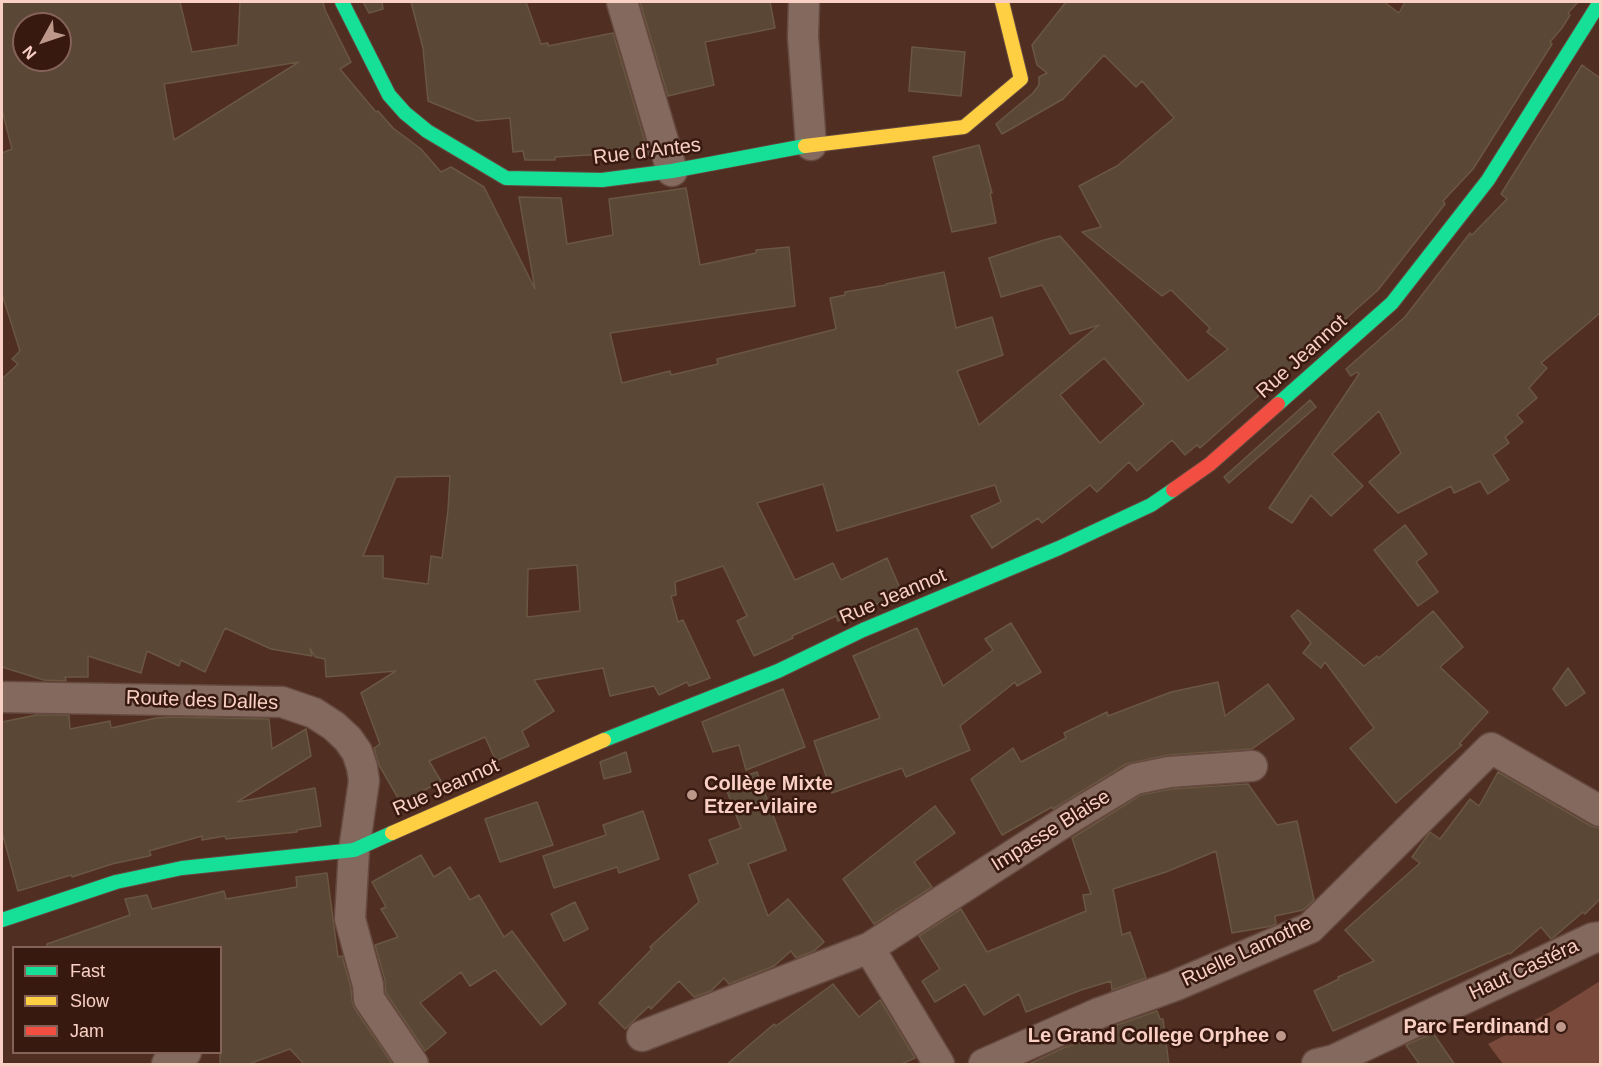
<!DOCTYPE html>
<html>
<head>
<meta charset="utf-8">
<style>
	body { margin:0 }
	#map { position:relative; width:1602px; height:1066px; overflow:hidden; background:#512e22; font-family:Helvetica,sans-serif }
	canvas { display:block }
	.frame { position:absolute; inset:0; border:3px solid #f9d0c3; pointer-events:none }
	.legend { position:absolute; left:12px; top:946px; width:210px; height:108px; box-sizing:border-box; background:#371910; border:2px solid #856258; margin:0; padding:8px 10px; list-style:none; font-size:18px; color:#f9d0c3 }
	.legend li { display:flex; align-items:center; gap:12px; height:30px }
	.legend b { width:30px; border:2px solid #856258 }
	.north { position:absolute; left:12px; top:12px; width:60px; height:60px; box-sizing:border-box; background:#371910; border:2px solid #856258; border-radius:50%; rotate:230deg; font-size:16px; font-weight:700; line-height:24px; text-align:center; color:#f9d0c3 }
	.north::after { content:''; display:block; margin:auto; width:21px; height:27px; background:#be978b; clip-path:polygon(50% 0,100% 100%,50% 72%,0 100%) }
</style>
</head>
<body>
<div id="map">
<canvas width="1602" height="1066"></canvas>
<div class="frame"></div>
<ul class="legend">
<li><b style="height:8px;background:#16e098"></b>Fast</li>
<li><b style="height:8px;background:#ffcf43"></b>Slow</li>
<li><b style="height:8px;background:#f24e42"></b>Jam</li>
</ul>
<div class="north">N</div>
</div>
<script>
const ctx = document.querySelector('canvas').getContext('2d');
ctx.lineJoin = 'round';
function fillPath(path, color) {
  ctx.fillStyle = color;
  ctx.fill(path, 'evenodd');
}
function poly(rows) {
  const path = new Path2D();
  for (const r of rows) {
    path.moveTo(r[0], r[1]);
    for (let i = 2; i < r.length; i += 2) path.lineTo(r[i], r[i + 1]);
  }
  return path;
}
function strokePath(path, color, width, dash) {
  ctx.strokeStyle = color;
  ctx.lineWidth = width;
  ctx.lineCap = dash ? 'butt' : 'round';
  ctx.setLineDash(dash || []);
  ctx.stroke(path);
}
function write(font, color, halo, rows, align = 'center') {
  ctx.font = font + ' Helvetica,sans-serif';
  ctx.lineWidth = 5;
  ctx.setLineDash([]);
  ctx.textBaseline = 'middle';
  ctx.strokeStyle = halo;
  ctx.fillStyle = color;
  for (const [text, x, y, turn = 0] of rows) {
    ctx.save();
    ctx.translate(x, y);
    ctx.rotate((+turn || 0) * Math.PI / 180);
    ctx.textAlign = isNaN(turn) ? turn : align;
    if (halo) ctx.strokeText(text, 0, 0);
    ctx.fillText(text, 0, 0);
    ctx.restore();
  }
}
const green = poly([
	[1600,981,1600,1064,1503,1064,1488,1044,1554,1010]
]);
const building = poly([
	[2,2,180,2,192,52,238,45,240,2,323,2,325,10,351,62,340,69,376,112,378,111,393,128,421,149,441,172,451,167,484,187,535,289,519,197,561,198,567,244,613,235,609,199,686,188,700,265,756,253,756,250,789,247,795,306,610,333,622,383,670,371,671,375,718,364,717,359,836,329,830,298,845,295,845,292,886,285,886,284,944,272,956,328,992,317,1003,355,957,371,979,425,1099,325,1070,334,1042,285,1001,297,989,258,1044,240,1060,236,1188,381,1228,349,1207,332,1210,328,1171,290,1162,296,1082,232,1101,227,1079,186,1117,166,1174,118,1142,81,1136,87,1104,55,1063,99,1002,134,996,124,1033,93,1039,85,1039,77,1047,73,1037,65,1032,45,1066,2,1384,2,1399,13,1405,2,1578,2,1568,13,1570,15,1562,28,1550,42,1552,44,1473,169,1443,201,1445,204,1378,290,1200,448,1197,445,1185,455,1172,440,1137,471,1129,462,1097,492,1090,485,1042,523,1038,518,992,548,971,516,1001,502,995,485,837,531,823,484,757,503,795,580,833,563,841,580,887,558,902,593,838,621,836,616,792,636,793,638,754,656,737,621,747,616,723,566,675,582,676,595,671,596,678,622,683,620,710,678,689,686,687,682,659,695,654,686,610,696,603,668,534,680,554,711,522,731,529,746,496,761,485,737,429,761,441,781,401,803,379,765,374,748,380,744,361,693,396,671,326,677,325,659,315,657,310,648,312,656,271,649,225,628,205,672,181,660,179,666,147,651,141,673,88,656,88,677,65,677,66,681,44,680,2,667,2,379,18,364,12,359,20,351,2,294,2,153,12,149,2,110,2,2],
	[24,24,60,24,60,60,24,60,24,24],
	[299,62,174,140,164,84,299,62],
	[1104,358,1144,404,1100,443,1060,395,1104,358],
	[450,476,448,510,442,558,431,556,428,584,383,578,383,556,363,556,396,477,450,476],
	[577,565,580,611,527,617,528,569,577,565],
	[363,2,382,2,383,9,369,13,363,2],
	[411,2,526,2,541,44,548,43,548,46,613,33,649,155,623,158,622,153,555,157,555,160,525,160,523,151,513,152,510,118,477,121,428,101,423,48,411,2],
	[640,2,770,2,775,28,705,42,714,85,668,96,640,2],
	[912,47,965,52,961,96,909,91,912,47],
	[1582,65,1600,78,1600,313,1541,363,1547,368,1529,388,1537,398,1517,415,1523,422,1505,437,1509,443,1493,455,1509,480,1488,494,1480,481,1454,493,1451,486,1398,513,1369,482,1401,453,1379,411,1332,454,1363,486,1331,516,1311,495,1292,523,1269,508,1359,374,1357,372,1351,376,1346,369,1405,317,1470,233,1472,235,1507,199,1501,194,1582,65],
	[979,145,992,193,990,193,996,223,952,232,933,157,979,145],
	[1310,400,1316,407,1229,483,1224,477,1310,400],
	[1405,525,1427,554,1416,562,1438,592,1418,606,1374,550,1405,525],
	[1298,610,1364,666,1377,656,1379,658,1433,611,1463,647,1440,667,1488,712,1459,744,1462,745,1396,803,1350,748,1374,728,1325,662,1321,668,1303,653,1311,643,1291,616,1298,610],
	[1011,623,1041,672,1017,686,1015,682,960,726,970,750,906,777,902,768,832,793,814,741,880,718,853,656,917,628,943,686,993,650,985,639,1011,623],
	[1568,668,1585,693,1566,706,1553,689,1568,668],
	[1218,682,1225,716,1268,684,1294,719,1252,749,1168,755,1126,764,1053,809,1052,807,1002,835,971,779,1013,748,1021,762,1066,738,1064,733,1107,712,1108,716,1171,692,1218,682],
	[783,689,805,747,746,770,739,745,713,752,702,722,783,689],
	[36,715,69,715,70,729,110,721,111,728,156,718,170,717,269,719,272,749,306,729,311,756,237,802,315,788,321,826,297,830,297,832,226,839,225,836,202,840,202,836,149,851,151,855,149,856,112,864,72,877,71,875,18,891,2,832,2,722,36,715],
	[626,752,631,772,604,779,600,762,626,752],
	[757,772,786,850,748,864,768,916,788,899,824,942,814,951,796,958,791,951,774,966,729,984,724,978,711,991,694,997,679,981,651,1009,649,1006,625,1029,599,1003,652,949,650,947,699,902,689,875,718,863,709,840,741,828,724,783,757,772],
	[1498,772,1591,826,1600,828,1600,899,1585,914,1583,912,1554,937,1551,939,1541,927,1510,954,1509,953,1333,1031,1314,991,1339,979,1338,977,1374,961,1345,930,1420,863,1412,857,1430,832,1440,839,1470,799,1479,806,1498,772],
	[1248,784,1277,825,1297,821,1314,900,1303,910,1275,916,1276,924,1272,926,1232,933,1216,851,1166,872,1113,889,1122,935,1130,932,1146,978,1112,990,1111,981,1081,990,1026,1012,1019,994,984,1015,965,984,935,1002,922,981,940,969,919,936,961,909,987,952,1086,911,1083,895,1091,894,1072,838,1141,795,1171,789,1248,784],
	[537,802,553,845,500,862,485,819,537,802],
	[935,806,955,833,914,862,932,887,874,924,843,879,935,806],
	[643,811,659,859,619,873,617,867,554,888,543,856,606,835,603,825,643,811],
	[421,855,434,877,450,867,470,900,479,895,504,937,512,931,566,1004,541,1025,495,970,470,986,461,972,420,1003,446,1033,425,1051,386,993,385,980,375,945,398,937,381,909,386,907,372,882,421,855],
	[327,873,338,957,342,956,351,988,352,1001,355,1009,393,1065,305,1065,290,1049,246,1065,220,1065,220,948,47,948,47,944,130,915,125,899,147,895,152,909,224,891,226,899,297,887,296,877,327,873],
	[575,902,588,929,564,941,551,914,575,902],
	[833,984,859,1017,880,1000,915,1058,899,1065,726,1065,774,1024,776,1026,833,984],
	[1157,1011,1160,1019,1163,1019,1169,1065,1027,1065,1063,1048,1117,1030,1117,1025,1157,1011],
	[1433,1033,1455,1065,1420,1065,1406,1045,1433,1033]
]);
const street = poly([
	[622,2,672,171],
	[804,2,803,37,811,145],
	[2,697,282,702,314,713,334,726,348,739,357,752,362,767,364,781,354,850,350,919,368,985,369,999,413,1064],
	[642,1036,869,948],
	[167,1064,186,1052],
	[939,1064,869,948,1072,817,1135,779,1169,772,1252,766],
	[984,1064,1099,1013,1174,986,1310,928,1491,748,1600,811],
	[1317,1064,1334,1060,1593,938,1600,937]
]);
const fast = poly([
	[342,2,389,95,405,113,427,131,506,178,602,180,672,171,805,146],
	[1278,404,1392,303,1488,180,1600,2],
	[604,740,778,671,863,630,1059,548,1151,505,1173,490],
	[2,920,116,882,182,868,354,850,392,833]
]);
const slow = poly([
	[805,146,964,127,1021,79,1002,2],
	[392,833,604,740]
]);
const jam = poly([
	[1173,490,1210,464,1278,404]
]);
const markers = [
	[692,795,6,"#be978b"],
	[1561,1027,6,"#be978b"],
	[1281,1036,6,"#be978b"]
];
const streetNames = [
	["Rue d'Antes",647,152,-7],
	["Rue Jeannot",1302,357,-42],
	["Rue Jeannot",893,597,-23],
	["Route des Dalles",202,701,2],
	["Rue Jeannot",446,788,-24],
	["Impasse Blaise",1051,831,-32],
	["Ruelle Lamothe",1247,952,-25],
	["Haut Castéra",1524,970,-25]
];
const poiNames = [
	["Collège Mixte",704,784,"left"],
	["Etzer-vilaire",704,807,"left"],
	["Parc Ferdinand",1549,1027],
	["Le Grand College Orphee",1269,1036]
];
fillPath(green, '#794a3c');
fillPath(building, '#5a4735');
strokePath(building, '#6a5742', 1.5);
strokePath(street, '#664a40', 33);
strokePath(fast, '#664a40', 16);
strokePath(slow, '#664a40', 16);
strokePath(jam, '#664a40', 16);
strokePath(street, '#84695f', 30);
strokePath(fast, '#16e098', 14);
strokePath(slow, '#ffcf43', 14);
strokePath(jam, '#f24e42', 14);
for (const [x, y, r, color] of markers) {
  const dot = new Path2D();
  dot.arc(x, y, r, 0, 2 * Math.PI);
  ctx.fillStyle = color;
  ctx.fill(dot);
  strokePath(dot, '#371910', 2);
}
write('20px', '#f9d0c3', '#371910', streetNames);
write('bold 20px', '#f9d0c3', '#371910', poiNames, 'right');
</script>
</body>
</html>
